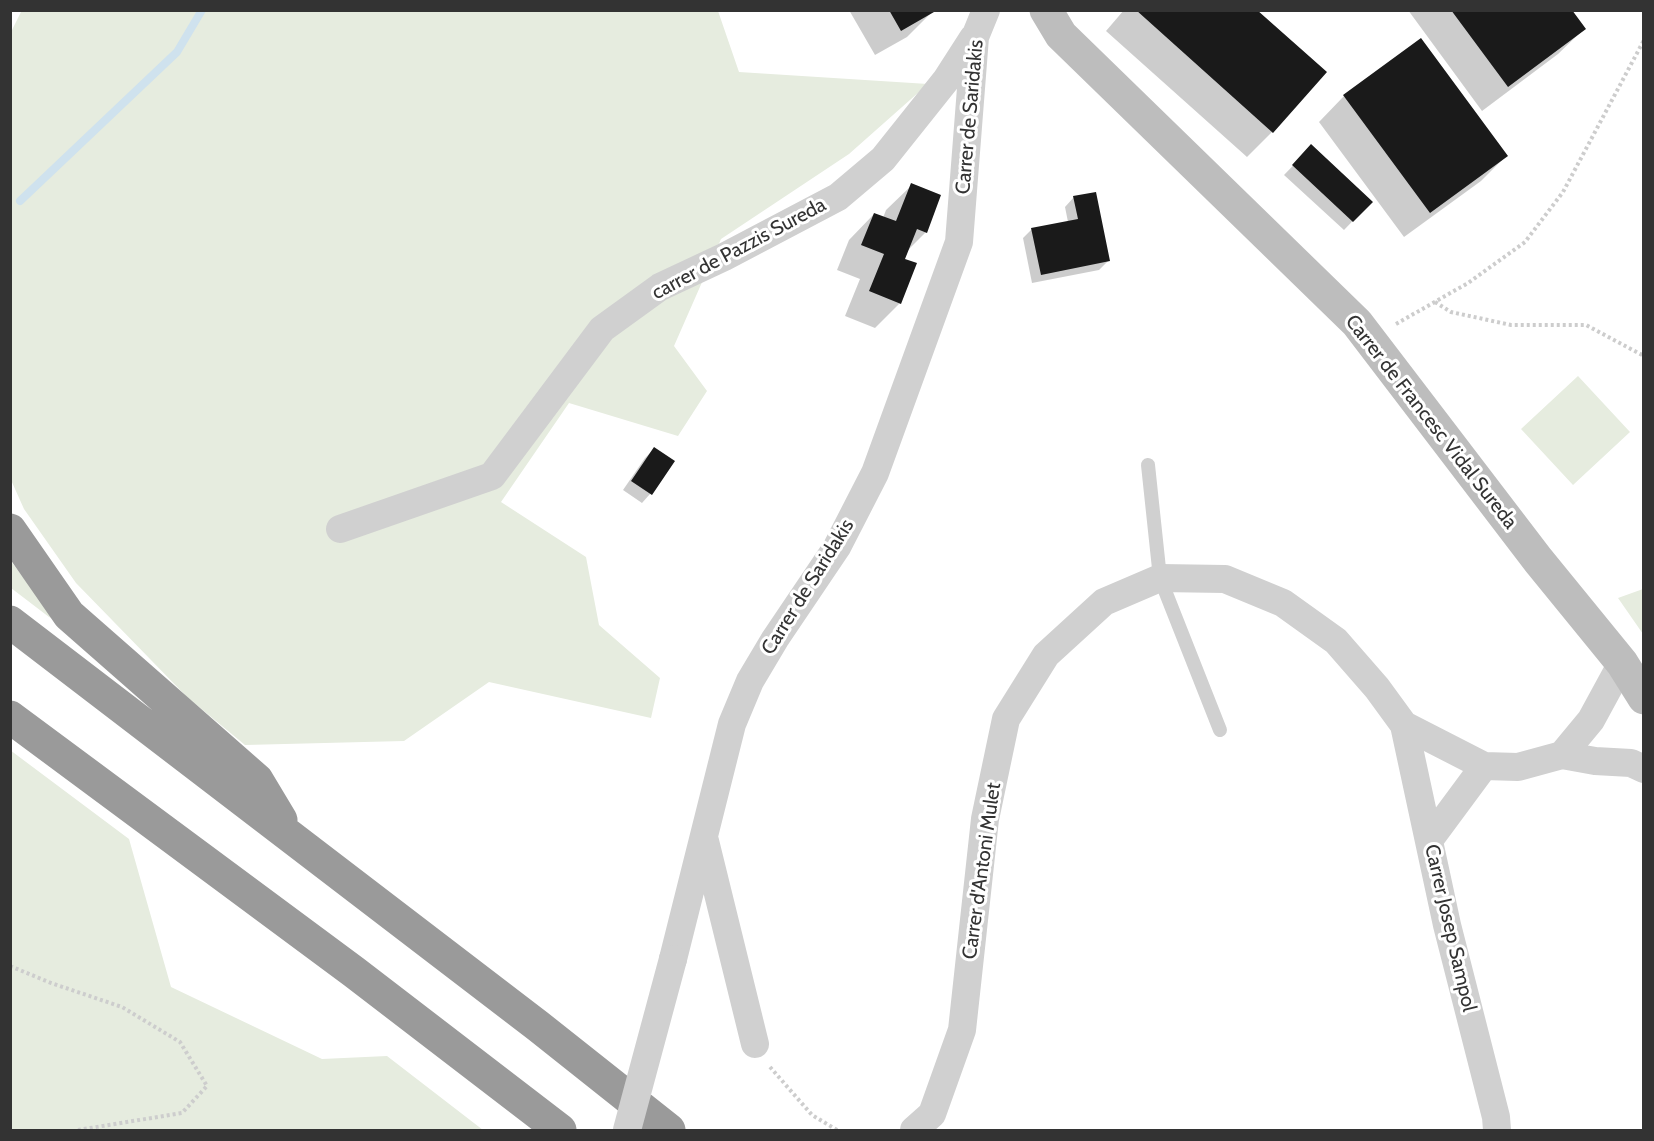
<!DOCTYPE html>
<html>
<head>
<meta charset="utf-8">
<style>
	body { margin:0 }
	#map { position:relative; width:1654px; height:1141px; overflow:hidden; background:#fff; font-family:Cabin,sans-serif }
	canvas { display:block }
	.frame { position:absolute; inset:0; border:12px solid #333; pointer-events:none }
</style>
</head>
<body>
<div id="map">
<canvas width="1654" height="1141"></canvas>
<div class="frame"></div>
</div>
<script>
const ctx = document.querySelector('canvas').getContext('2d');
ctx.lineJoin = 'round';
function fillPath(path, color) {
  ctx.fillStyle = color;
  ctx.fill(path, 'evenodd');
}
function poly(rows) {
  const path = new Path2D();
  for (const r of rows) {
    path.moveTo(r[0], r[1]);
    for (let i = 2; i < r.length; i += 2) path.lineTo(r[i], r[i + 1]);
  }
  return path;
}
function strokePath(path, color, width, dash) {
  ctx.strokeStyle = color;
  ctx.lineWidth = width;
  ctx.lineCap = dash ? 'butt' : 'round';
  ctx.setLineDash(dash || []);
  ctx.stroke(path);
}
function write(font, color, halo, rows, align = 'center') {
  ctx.font = font + ' Cabin,sans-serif';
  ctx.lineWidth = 6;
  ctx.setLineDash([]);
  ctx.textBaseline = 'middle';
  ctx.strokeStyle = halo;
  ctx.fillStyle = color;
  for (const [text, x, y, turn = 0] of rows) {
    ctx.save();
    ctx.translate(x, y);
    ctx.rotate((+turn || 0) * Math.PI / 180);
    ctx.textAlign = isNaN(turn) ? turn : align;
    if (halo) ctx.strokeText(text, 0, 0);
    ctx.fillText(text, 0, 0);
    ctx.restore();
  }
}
const green = poly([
	[22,10,718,11,739,72,928,84,849,154,721,239,674,346,707,391,678,436,569,403,501,502,586,557,599,625,660,678,651,718,489,682,404,741,245,745,187,697,76,583,24,509,11,480,10,34],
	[1578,376,1630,432,1573,485,1521,429],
	[10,560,56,620,49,617,11,588],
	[1643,589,1644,589,1643,634,1618,598],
	[10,750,129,839,171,987,322,1059,387,1056,483,1130,11,1130]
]);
const shadow = poly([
	[849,10,931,10,932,12,907,37,875,55],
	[1124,10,1255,10,1272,132,1247,157,1106,31],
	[1408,10,1570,10,1584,29,1558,54,1482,111],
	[1421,40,1506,156,1481,181,1404,237,1319,122,1344,96],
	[1311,147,1371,202,1344,230,1284,175],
	[912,185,926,232,906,252,903,259,900,303,875,328,845,316,860,279,837,270,849,240,874,214,883,218,886,210],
	[1074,197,1108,261,1099,270,1032,283,1023,238,1032,229,1068,222,1065,207],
	[654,449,673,461,650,494,642,503,623,490,645,458]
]);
const stream = poly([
	[20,201,177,52,202,10]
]);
const building = poly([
	[889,10,933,10,934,12,901,31],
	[1136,10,1257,10,1327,72,1273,133],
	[1451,10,1572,10,1586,29,1508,87],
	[1421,38,1508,156,1430,213,1343,95],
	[1311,144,1373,202,1353,222,1292,165],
	[911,183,941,195,927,233,917,229,905,259,917,263,901,304,869,291,884,254,861,245,874,213,896,221],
	[1096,192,1110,261,1041,275,1031,228,1078,219,1073,196],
	[654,447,675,461,652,495,631,481]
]);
const path = poly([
	[1435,302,1451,312,1511,325,1586,325,1644,356],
	[1396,324,1468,283,1525,242,1563,192,1644,40],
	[10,966,51,983,122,1007,180,1042,207,1086,182,1113,78,1130],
	[770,1067,812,1115,837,1130]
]);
const lane = poly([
	[1148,465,1160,578,1220,730]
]);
const street = poly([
	[340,529,492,476,602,329,660,287,724,257,838,197,883,159,946,80,973,38],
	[1404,725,1484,766,1518,767,1562,755,1595,761,1631,763,1644,769],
	[1562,755,1591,720,1622,663],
	[1430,839,1484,766],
	[705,841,755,1044],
	[673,959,732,724,750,681,775,639,837,547,875,473,959,242,975,37,986,10],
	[914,1130,932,1114,962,1030,985,819,1006,719,1046,655,1104,602,1160,578,1225,579,1283,603,1336,641,1377,688,1404,725,1447,925,1496,1117,1497,1130]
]);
const secondary = poly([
	[1046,10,1061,35,1357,323,1538,560,1622,663,1644,698]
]);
const highway = poly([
	[10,530,69,615,257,780,281,820],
	[10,622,538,1026,669,1130],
	[10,717,354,972,560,1130]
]);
const streetBridge = poly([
	[627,1130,673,959]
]);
const streetNames = [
	["Carrer de Saridakis",970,117,-85],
	["carrer de Pazzis Sureda",739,249,-28],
	["Carrer de Francesc Vidal Sureda",1431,422,52],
	["Carrer de Saridakis",808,587,-58],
	["Carrer d'Antoni Mulet",982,871,-82],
	["Carrer Josep Sampol",1450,928,77]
];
fillPath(green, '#e6ecdf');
fillPath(shadow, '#0003');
strokePath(stream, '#cfe2ee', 8);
fillPath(building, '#1a1a1a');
strokePath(path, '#cdcdcd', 4, [3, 3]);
strokePath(lane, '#d0d0d0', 14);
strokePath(street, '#d0d0d0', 28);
strokePath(secondary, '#bdbdbd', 33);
strokePath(highway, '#9a9a9a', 33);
strokePath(streetBridge, '#d0d0d0', 28);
write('20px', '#333', '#fff', streetNames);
</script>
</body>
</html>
